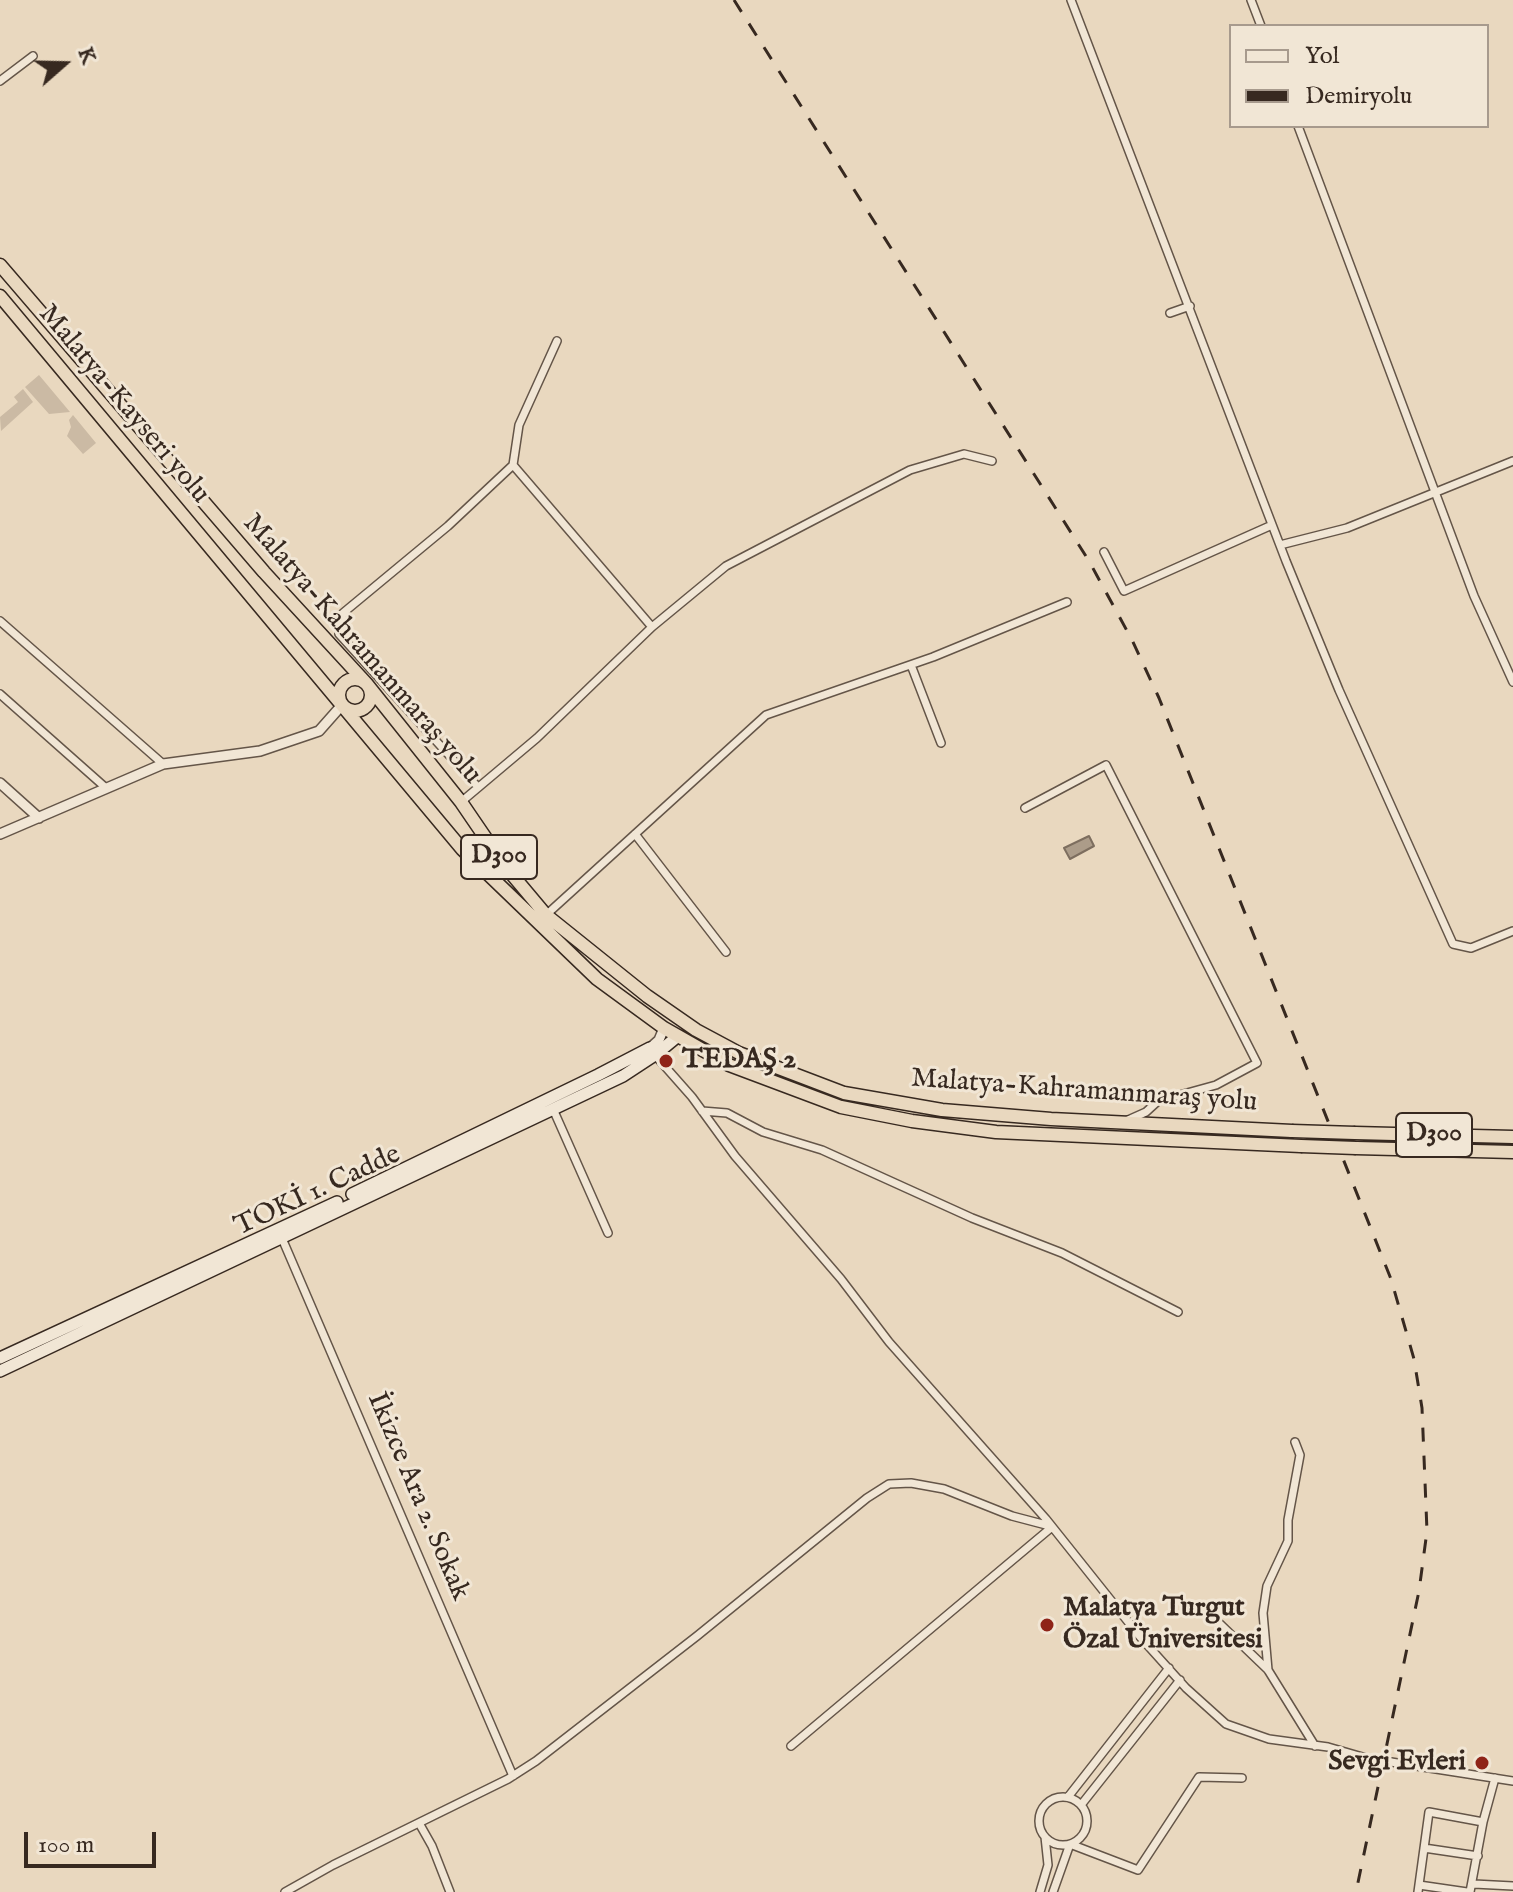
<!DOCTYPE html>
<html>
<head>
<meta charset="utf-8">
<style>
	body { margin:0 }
	#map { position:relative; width:1513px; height:1892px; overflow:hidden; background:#e9d8bf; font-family:"IM FELL English",serif }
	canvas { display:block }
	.legend { position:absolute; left:1229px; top:24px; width:260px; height:104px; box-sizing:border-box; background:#f1e6d5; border:2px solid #a79a8d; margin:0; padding:10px 14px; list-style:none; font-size:24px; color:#372920 }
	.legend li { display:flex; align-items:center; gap:16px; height:40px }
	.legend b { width:40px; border:2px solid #a79a8d }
	.north { position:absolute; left:24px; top:24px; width:80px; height:80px; -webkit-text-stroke:6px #f1e6d5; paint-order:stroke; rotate:70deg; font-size:22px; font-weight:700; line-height:32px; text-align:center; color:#372920 }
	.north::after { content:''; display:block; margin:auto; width:28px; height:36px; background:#372920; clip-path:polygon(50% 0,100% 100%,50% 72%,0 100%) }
	.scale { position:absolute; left:24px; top:1832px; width:132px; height:36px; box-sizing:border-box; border:4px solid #372920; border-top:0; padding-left:10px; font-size:24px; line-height:28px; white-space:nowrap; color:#372920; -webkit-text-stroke:6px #f1e6d5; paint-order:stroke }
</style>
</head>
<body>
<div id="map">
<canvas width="1513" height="1892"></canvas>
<ul class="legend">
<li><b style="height:10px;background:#f1e6d5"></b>Yol</li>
<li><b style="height:10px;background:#372920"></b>Demiryolu</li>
</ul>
<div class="north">K</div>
<div class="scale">100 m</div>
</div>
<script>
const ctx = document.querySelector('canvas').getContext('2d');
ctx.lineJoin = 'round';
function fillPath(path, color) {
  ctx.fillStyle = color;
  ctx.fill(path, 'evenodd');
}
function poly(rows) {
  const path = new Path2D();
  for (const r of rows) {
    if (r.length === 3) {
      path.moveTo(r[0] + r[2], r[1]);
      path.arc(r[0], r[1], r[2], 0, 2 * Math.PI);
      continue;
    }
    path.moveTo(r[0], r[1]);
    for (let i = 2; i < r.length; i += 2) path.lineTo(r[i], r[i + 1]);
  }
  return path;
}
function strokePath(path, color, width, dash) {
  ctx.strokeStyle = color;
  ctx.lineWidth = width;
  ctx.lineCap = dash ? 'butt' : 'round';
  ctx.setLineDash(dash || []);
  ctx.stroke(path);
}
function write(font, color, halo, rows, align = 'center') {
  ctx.font = font + ' "IM FELL English",serif';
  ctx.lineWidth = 6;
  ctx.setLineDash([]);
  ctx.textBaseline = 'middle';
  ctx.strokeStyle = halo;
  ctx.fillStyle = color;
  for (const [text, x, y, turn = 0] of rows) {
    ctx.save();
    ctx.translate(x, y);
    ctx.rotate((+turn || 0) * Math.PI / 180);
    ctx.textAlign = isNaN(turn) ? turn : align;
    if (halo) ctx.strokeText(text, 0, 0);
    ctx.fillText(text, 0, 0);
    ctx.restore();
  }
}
const green = poly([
	[39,375,70,412,49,414,25,387],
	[23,389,33,402,1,431,0,417,18,402,14,397],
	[73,415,96,443,83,454,67,436,71,427,69,420]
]);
const water = poly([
	[1089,836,1094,846,1070,859,1064,848,1089,836]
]);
const minor = poly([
	[1071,0,1286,561,1339,690,1453,944,1471,948,1513,931],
	[1251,0,1261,26],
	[0,81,33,56],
	[1298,126,1474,596,1513,682],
	[1170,313,1190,306],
	[513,465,519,425,557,341],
	[1280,545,1347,528,1513,461],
	[1104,552,1124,591,1272,525],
	[0,621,163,764],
	[911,665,941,743],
	[0,694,106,788],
	[477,786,339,634,343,613,448,526,513,465,652,627],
	[461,802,537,738,652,627,726,566,910,470,964,454,992,461],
	[1025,808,1106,765,1257,1063,1216,1085,1158,1101,1146,1112,1128,1120],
	[635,834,726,952],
	[546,915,766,715,933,657,1067,602],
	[654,1054,692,1097,735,1156,841,1279,889,1342,1046,1519,1141,1638,1186,1688,1226,1724,1269,1739,1328,1747,1373,1760],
	[553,1109,608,1233],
	[702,1111,727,1113,763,1132,822,1150,972,1218,1062,1253,1178,1312],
	[281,1236,513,1776],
	[1218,1622,1268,1670,1315,1746],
	[1268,1670,1263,1613,1267,1586,1288,1541,1288,1520,1300,1455,1295,1442],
	[791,1746,1052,1527],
	[1391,1762,1513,1781],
	[1063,1821,24],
	[1068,1797,1169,1668],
	[1081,1805,1180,1680],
	[419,1823,432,1846,450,1892],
	[1424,1848,1478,1856],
	[1474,1884,1513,1886],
	[1419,1885,1467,1892],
	[285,1892,333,1865,508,1779,536,1761,697,1636,867,1498,889,1484,911,1483,944,1489,1012,1516,1050,1526],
	[1040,1892,1048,1865,1045,1837],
	[1053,1892,1070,1844,1138,1870,1199,1777,1242,1778],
	[1418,1892,1429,1812,1483,1822],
	[1470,1892,1483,1822,1495,1778]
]);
const tertiary = poly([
	[0,783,39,818],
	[0,834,163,764,260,751,319,731,342,705],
	[650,1048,659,1040,664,1028]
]);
const secondary = poly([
	[352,1194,598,1075,650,1048],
	[0,1358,337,1202],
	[0,1371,623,1076,655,1055,678,1036]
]);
const trunk = poly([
	[0,265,264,572,366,683,461,802,504,865,546,915,647,996,696,1030,739,1053,844,1093,942,1110,1051,1119,1292,1131],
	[0,296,462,849,597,979,664,1028,729,1065,841,1107,912,1121,996,1132,1301,1146],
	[355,695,16],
	[1355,1133,1513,1137],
	[1356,1148,1513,1152]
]);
const rail = poly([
	[734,0,1089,561,1132,640,1159,698,1391,1279,1414,1359,1422,1408,1427,1531,1419,1591,1356,1892]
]);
const minorBridge = poly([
	[1373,1760,1391,1762]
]);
const trunkBridge = poly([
	[1292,1131,1355,1133],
	[1301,1146,1356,1148]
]);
const markers = [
	[666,1061,8,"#8f2418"],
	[1047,1625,8,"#8f2418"],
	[1482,1763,8,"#8f2418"]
];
const shields = [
	[499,857,76],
	[1434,1135,76]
];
const shieldNames = [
	["D300",499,857],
	["D300",1434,1135]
];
const streetNames = [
	["Malatya-Kayseri yolu",123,405,50],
	["Malatya-Kahramanmaraş yolu",361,650,49],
	["Malatya-Kahramanmaraş yolu",1084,1092,4],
	["TOKİ 1. Cadde",318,1192,-25],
	["İkizce Ara 2. Sokak",417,1497,67]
];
const poiNames = [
	["TEDAŞ 2",682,1061],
	["Malatya Turgut",1063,1609],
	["Özal Üniversitesi",1063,1641],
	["Sevgi Evleri",1466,1763,"right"]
];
fillPath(green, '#cbbaa4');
fillPath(water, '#ac9c89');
strokePath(water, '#7d6e5f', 2);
strokePath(minor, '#645548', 10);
strokePath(tertiary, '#645548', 12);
strokePath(secondary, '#372920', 14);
strokePath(trunk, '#372920', 15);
strokePath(minor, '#f1e6d5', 7);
strokePath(tertiary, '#f1e6d5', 9);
strokePath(secondary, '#f1e6d5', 11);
strokePath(trunk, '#e9d8bf', 12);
strokePath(rail, '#372920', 3, [14, 14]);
strokePath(minorBridge, '#645548', 10, []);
strokePath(trunkBridge, '#372920', 15, []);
strokePath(minorBridge, '#f1e6d5', 7);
strokePath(trunkBridge, '#e9d8bf', 12);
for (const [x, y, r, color] of markers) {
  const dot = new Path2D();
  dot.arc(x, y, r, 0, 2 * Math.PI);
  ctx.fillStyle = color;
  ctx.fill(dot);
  strokePath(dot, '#f1e6d5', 3);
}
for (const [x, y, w] of shields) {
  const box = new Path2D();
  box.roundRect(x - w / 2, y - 22, w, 44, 6);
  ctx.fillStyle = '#f1e6d5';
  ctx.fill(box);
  strokePath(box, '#372920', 2);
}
write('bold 26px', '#372920', null, shieldNames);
write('28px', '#372920', '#f1e6d5', streetNames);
write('bold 28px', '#372920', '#f1e6d5', poiNames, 'left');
</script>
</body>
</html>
